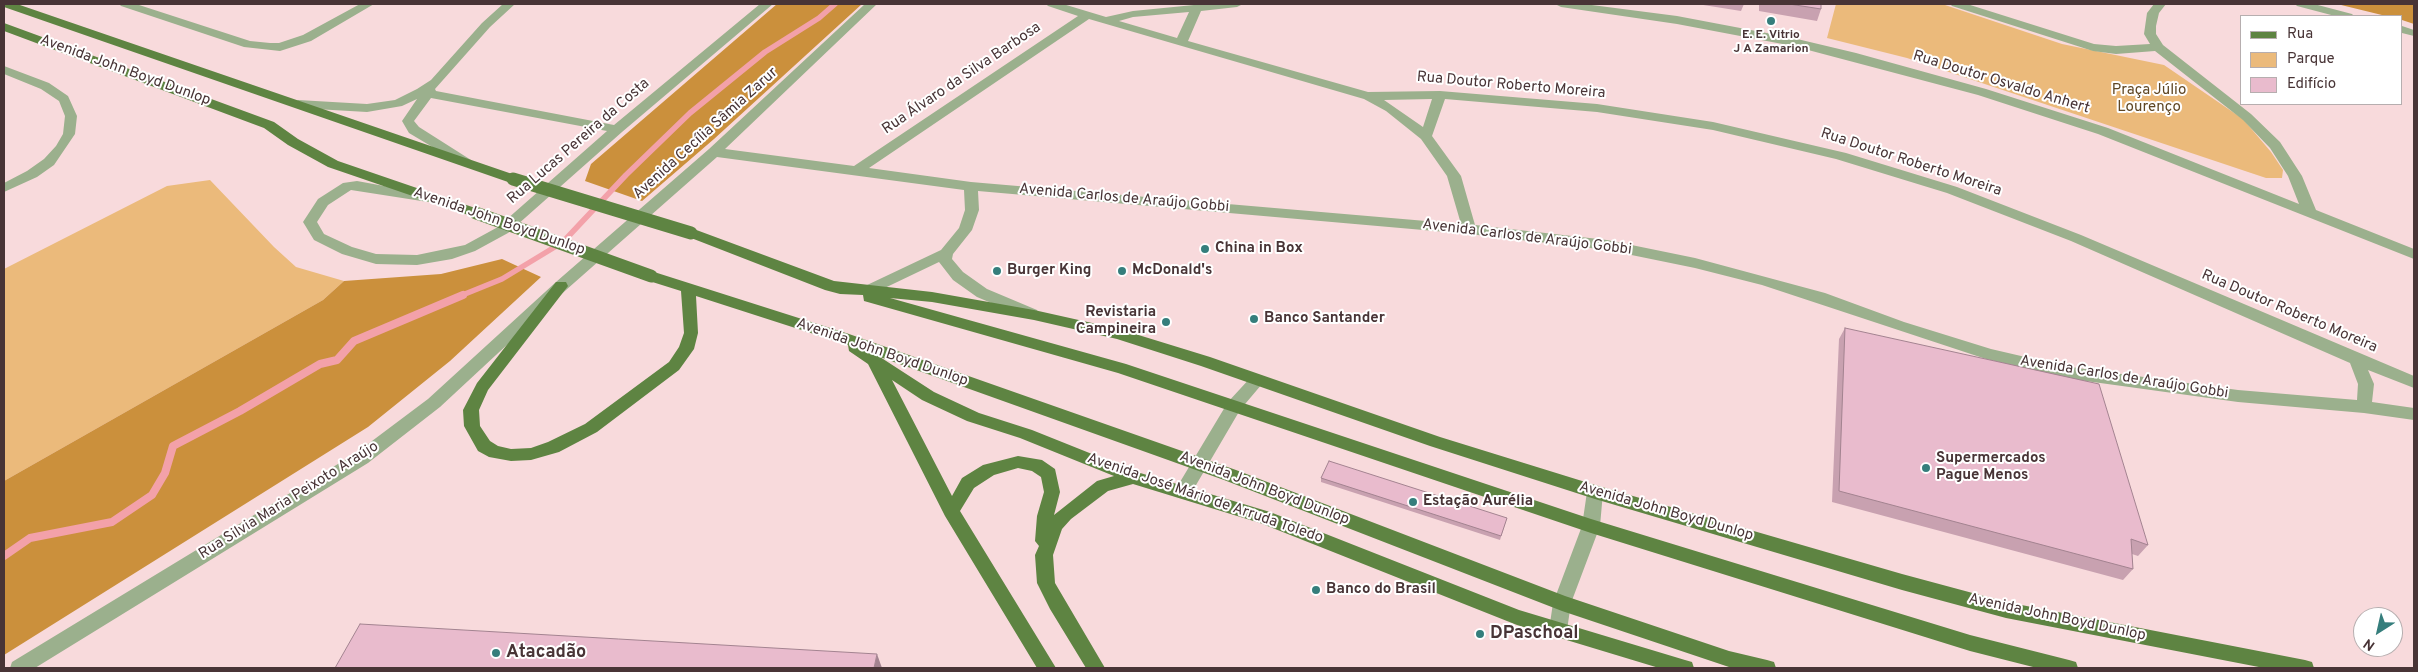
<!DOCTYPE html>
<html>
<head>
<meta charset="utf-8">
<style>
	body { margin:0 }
	#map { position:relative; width:2418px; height:672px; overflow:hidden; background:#f8dadc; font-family:Overpass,sans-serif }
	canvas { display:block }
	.frame { position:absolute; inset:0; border:5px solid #483436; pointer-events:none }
	.legend { position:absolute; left:2240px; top:15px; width:162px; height:90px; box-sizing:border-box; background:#fff; border:1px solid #b6aeaf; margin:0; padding:6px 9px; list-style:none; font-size:15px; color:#483436 }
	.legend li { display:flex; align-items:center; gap:10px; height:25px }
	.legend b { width:25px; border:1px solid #b6aeaf }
	.north { position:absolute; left:2353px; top:607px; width:50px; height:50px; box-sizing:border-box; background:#fff; border:1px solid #b6aeaf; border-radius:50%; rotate:215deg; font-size:14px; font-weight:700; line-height:20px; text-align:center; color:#483436 }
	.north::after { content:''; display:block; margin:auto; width:18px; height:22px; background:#357e7c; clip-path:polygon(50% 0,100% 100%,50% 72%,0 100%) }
</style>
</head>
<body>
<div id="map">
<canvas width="2418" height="672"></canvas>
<div class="frame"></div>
<ul class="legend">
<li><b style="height:6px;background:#5e8442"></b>Rua</li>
<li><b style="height:14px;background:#ebba7b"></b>Parque</li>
<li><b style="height:14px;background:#e9bbcd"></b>Edifício</li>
</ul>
<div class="north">N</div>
</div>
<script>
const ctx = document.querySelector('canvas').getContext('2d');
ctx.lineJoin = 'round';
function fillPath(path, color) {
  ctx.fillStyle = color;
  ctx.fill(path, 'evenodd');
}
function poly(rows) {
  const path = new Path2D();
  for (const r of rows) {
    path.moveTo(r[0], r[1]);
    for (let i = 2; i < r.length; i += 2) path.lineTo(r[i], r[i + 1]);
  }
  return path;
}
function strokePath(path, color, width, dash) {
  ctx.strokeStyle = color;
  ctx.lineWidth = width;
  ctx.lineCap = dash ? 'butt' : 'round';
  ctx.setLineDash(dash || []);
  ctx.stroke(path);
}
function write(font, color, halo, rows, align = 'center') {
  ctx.font = font + ' Overpass,sans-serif';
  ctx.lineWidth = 4;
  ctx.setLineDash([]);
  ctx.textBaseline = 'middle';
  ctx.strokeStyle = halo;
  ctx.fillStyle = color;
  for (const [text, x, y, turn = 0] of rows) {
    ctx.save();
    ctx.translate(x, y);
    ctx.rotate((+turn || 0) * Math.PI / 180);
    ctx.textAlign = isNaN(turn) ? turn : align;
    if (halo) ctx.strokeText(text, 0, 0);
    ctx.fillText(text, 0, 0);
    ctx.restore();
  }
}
const green = poly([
	[1836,4,1942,4,2062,44,2164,65,2243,119,2271,152,2283,170,2282,178,2266,178,1907,58,1827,38],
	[210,180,274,247,296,267,344,281,323,300,4,481,4,269,167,186]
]);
const forest = poly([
	[777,4,862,4,714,139,642,201,585,181,591,164],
	[2337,4,2414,4,2414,24,2402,20,2402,16,2386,16],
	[502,259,541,277,450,361,368,427,4,655,4,481,323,300,344,281,441,274]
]);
const streamFar1 = poly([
	[460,296,502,279,563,242,626,175,690,113,765,52,819,18,835,4]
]);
const stream = poly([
	[4,556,30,538,112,522,152,495,165,473,173,446,240,411,320,364,337,360,354,341,463,295]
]);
const minor = poly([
	[119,4,136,4,250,41,270,43,279,43,303,35,360,4,374,4,311,41,280,51,244,47,121,6,119,4],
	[503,4,515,4,490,27,435,89,436,91,614,125,760,4,773,4,622,132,508,233,475,251,452,259,417,265,376,264,342,254,314,240,303,222,318,199,343,183,357,181,428,194,435,198,428,202,351,190,328,205,317,222,324,234,352,247,376,254,417,255,465,245,498,227,607,131,431,98,414,121,419,127,471,160,473,163,466,167,409,133,402,121,417,99,402,106,367,112,298,108,292,104,298,100,367,104,395,100,417,89,431,80,482,23,503,4],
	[865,4,877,4,725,149,854,166,1078,16,1048,6,1046,4,1063,4,1106,17,1133,11,1204,4,1243,4,1237,7,1201,11,1188,41,1368,92,1440,91,1597,104,1713,122,1846,153,1957,187,2081,235,2414,376,2414,388,2368,370,2374,384,2372,402,2414,408,2414,420,2364,413,2238,402,2064,378,1986,359,1762,285,1695,268,1607,250,1469,234,978,191,979,210,972,230,953,254,952,259,963,272,987,289,1037,310,1039,314,1037,318,1027,318,977,297,953,280,939,262,870,295,865,294,863,290,865,286,941,250,959,228,965,210,964,190,717,157,566,290,440,407,368,463,35,668,10,668,12,662,356,453,428,399,556,282,709,149,865,4],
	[1189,12,1177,38,1119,21,1133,17,1189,12],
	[1089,19,1364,99,1386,111,1421,139,1447,176,1461,224,971,182,869,168,1089,19],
	[1432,99,1423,127,1384,100,1432,99],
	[1445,99,1597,112,1713,130,1836,159,1947,193,2071,241,2350,363,2358,384,2357,400,2238,390,2064,366,1991,349,1904,322,1825,293,1695,258,1607,240,1475,225,1461,176,1432,136,1445,99],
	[1555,4,1584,4,1677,16,1793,38,1856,53,1986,89,2108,128,2299,204,2288,176,2270,148,2243,120,2155,51,2116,54,2093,51,1952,6,1950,4,1967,4,2094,44,2116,46,2150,44,2144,34,2147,13,2154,4,2166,4,2159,13,2156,26,2156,34,2163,45,2251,114,2280,142,2302,176,2316,210,2414,249,2414,259,2098,134,1978,95,1793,46,1677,24,1561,7,1555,4],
	[2295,4,2314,4,2352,14,2354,16,2335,16,2297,6,2295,4],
	[2402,26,2414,30,2414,36,2402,33,2402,26],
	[4,66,49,83,68,96,77,116,75,134,54,165,37,177,4,192,4,183,27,171,44,159,56,146,63,134,65,116,59,101,41,89,4,74,4,66],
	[1257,374,1262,376,1265,380,1262,384,1240,410,1189,497,1183,499,1177,497,1175,492,1177,487,1228,402,1252,376,1257,374],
	[1595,485,1601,487,1603,492,1600,526,1571,603,1567,630,1564,636,1558,638,1552,636,1549,630,1553,603,1582,526,1587,492,1589,487,1595,485]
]);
const major = poly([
	[4,4,17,4,518,176,520,179,513,183,508,182,4,7,4,4],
	[4,23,274,122,298,139,338,161,481,210,483,213,476,218,471,216,328,167,288,145,264,128,4,31,4,23],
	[691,228,834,281,932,292,1034,310,1119,329,1210,357,1440,437,1595,485,1902,574,2006,602,2305,660,2312,662,2314,668,2264,668,2006,618,1902,590,1595,499,1430,446,1201,366,1117,339,1034,320,932,302,890,298,1126,364,1591,519,1970,635,2069,660,2076,662,2078,668,2037,668,1970,651,1591,533,1118,373,864,301,863,295,840,294,825,290,686,236,684,233,691,228],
	[651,271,849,334,1236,470,1565,596,1729,651,1767,660,1774,662,1776,668,1729,667,1562,611,1224,480,880,357,934,392,979,413,1032,430,1137,472,1270,512,1519,610,1685,660,1692,662,1694,668,1659,668,1517,625,1260,523,1133,484,1108,491,1071,519,1062,529,1053,555,1055,583,1105,668,1086,668,1050,609,1037,583,1035,555,1039,546,1035,541,1037,516,1044,492,1041,477,1032,471,1018,468,994,475,974,488,960,511,1056,668,1037,668,945,516,868,364,849,351,848,345,696,296,698,333,694,349,679,370,597,432,559,452,531,460,511,461,489,457,478,451,464,426,463,410,477,383,556,282,566,282,568,286,488,390,479,410,480,426,490,441,498,446,511,449,531,448,548,442,585,424,669,362,679,347,684,333,681,291,646,280,644,276,646,272,651,271],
	[892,380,922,400,967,421,1020,438,1114,476,1097,481,1054,515,1060,492,1055,469,1042,460,1018,456,983,465,962,478,952,496,892,380]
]);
const majorBridge = poly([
	[513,179,691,233],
	[476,213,651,276]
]);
const wall = poly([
	[1697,4,1744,4,1741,11],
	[1759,4,1821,4,1821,9,1817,21,1759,11],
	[1845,328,2148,545,2138,556,2132,554,2133,569,2123,580,1832,502,1839,339],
	[1321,478,1507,518,1500,540,1321,482]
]);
const shadedWall = poly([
	[877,654,882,668,874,668]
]);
const building = poly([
	[1789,4,1821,4,1821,9,1789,4],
	[1845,328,2099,384,2148,545,2131,539,2133,569,1839,491,1845,328],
	[1329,461,1507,518,1501,536,1321,478,1329,461],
	[360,624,877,654,874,668,335,668,360,624]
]);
const markers = [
	[1771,21,5,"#357e7c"],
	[1205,249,5,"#357e7c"],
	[997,271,5,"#357e7c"],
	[1122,271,5,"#357e7c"],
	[1254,319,5,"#357e7c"],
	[1166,322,5,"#357e7c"],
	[1926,468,5,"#357e7c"],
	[1413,502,5,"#357e7c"],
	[1316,590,5,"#357e7c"],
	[1480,634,5,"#357e7c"],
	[496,653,5,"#357e7c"]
];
const farPoinames = [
	["E. E. Vitrio",1771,36],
	["J A Zamarion",1771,50]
];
const streetNames = [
	["Avenida John Boyd Dunlop",125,71,20],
	["Rua Álvaro da Silva Barbosa",962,79,-34],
	["Rua Doutor Osvaldo Anhert",2001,83,17],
	["Rua Doutor Roberto Moreira",1511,86,5],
	["Avenida Cecília Sâmia Zarur",706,134,-42],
	["Rua Lucas Pereira da Costa",579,142,-41],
	["Rua Doutor Roberto Moreira",1911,163,18],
	["Avenida Carlos de Araújo Gobbi",1124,199,5],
	["Avenida John Boyd Dunlop",499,222,19],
	["Avenida Carlos de Araújo Gobbi",1527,238,7],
	["Rua Doutor Roberto Moreira",2289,312,23],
	["Avenida John Boyd Dunlop",882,353,19],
	["Avenida Carlos de Araújo Gobbi",2124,378,9],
	["Avenida John Boyd Dunlop",1264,489,21],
	["Avenida José Mário de Arruda Toledo",1205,499,19],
	["Rua Silvia Maria Peixoto Araújo",289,501,-32],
	["Avenida John Boyd Dunlop",1666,512,16],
	["Avenida John Boyd Dunlop",2057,618,12]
];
const parkNames = [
	["Praça Júlio",2149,91],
	["Lourenço",2149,108]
];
const poiNames = [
	["China in Box",1215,249],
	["Burger King",1007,271],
	["McDonald's",1132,271],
	["Revistaria",1156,313,"right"],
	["Campineira",1156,330,"right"],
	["Banco Santander",1264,319],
	["Supermercados",1936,459],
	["Pague Menos",1936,476],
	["Estação Aurélia",1423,502],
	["Banco do Brasil",1326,590]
];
const nearPoinames = [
	["DPaschoal",1490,634],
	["Atacadão",506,653]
];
fillPath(green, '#ebba7b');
fillPath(forest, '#cb903c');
strokePath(streamFar1, '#f3a1a9', 5.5);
strokePath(stream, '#f3a1a9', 8);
fillPath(minor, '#9bb08d');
fillPath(major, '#5e8442');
strokePath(majorBridge, '#5e8442', 13);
fillPath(wall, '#c8a1b0');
fillPath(shadedWall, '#a38390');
fillPath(building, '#e9bbcd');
strokePath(building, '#a38390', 1);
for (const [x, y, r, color] of markers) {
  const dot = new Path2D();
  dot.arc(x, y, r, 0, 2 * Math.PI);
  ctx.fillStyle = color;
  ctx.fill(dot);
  strokePath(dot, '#fff', 2);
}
write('bold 12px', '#483436', '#fff', farPoinames);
write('15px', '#483436', '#fff', streetNames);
write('15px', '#5f4623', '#fff', parkNames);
write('bold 15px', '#483436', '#fff', poiNames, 'left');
write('bold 18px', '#483436', '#fff', nearPoinames, 'left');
</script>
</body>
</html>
